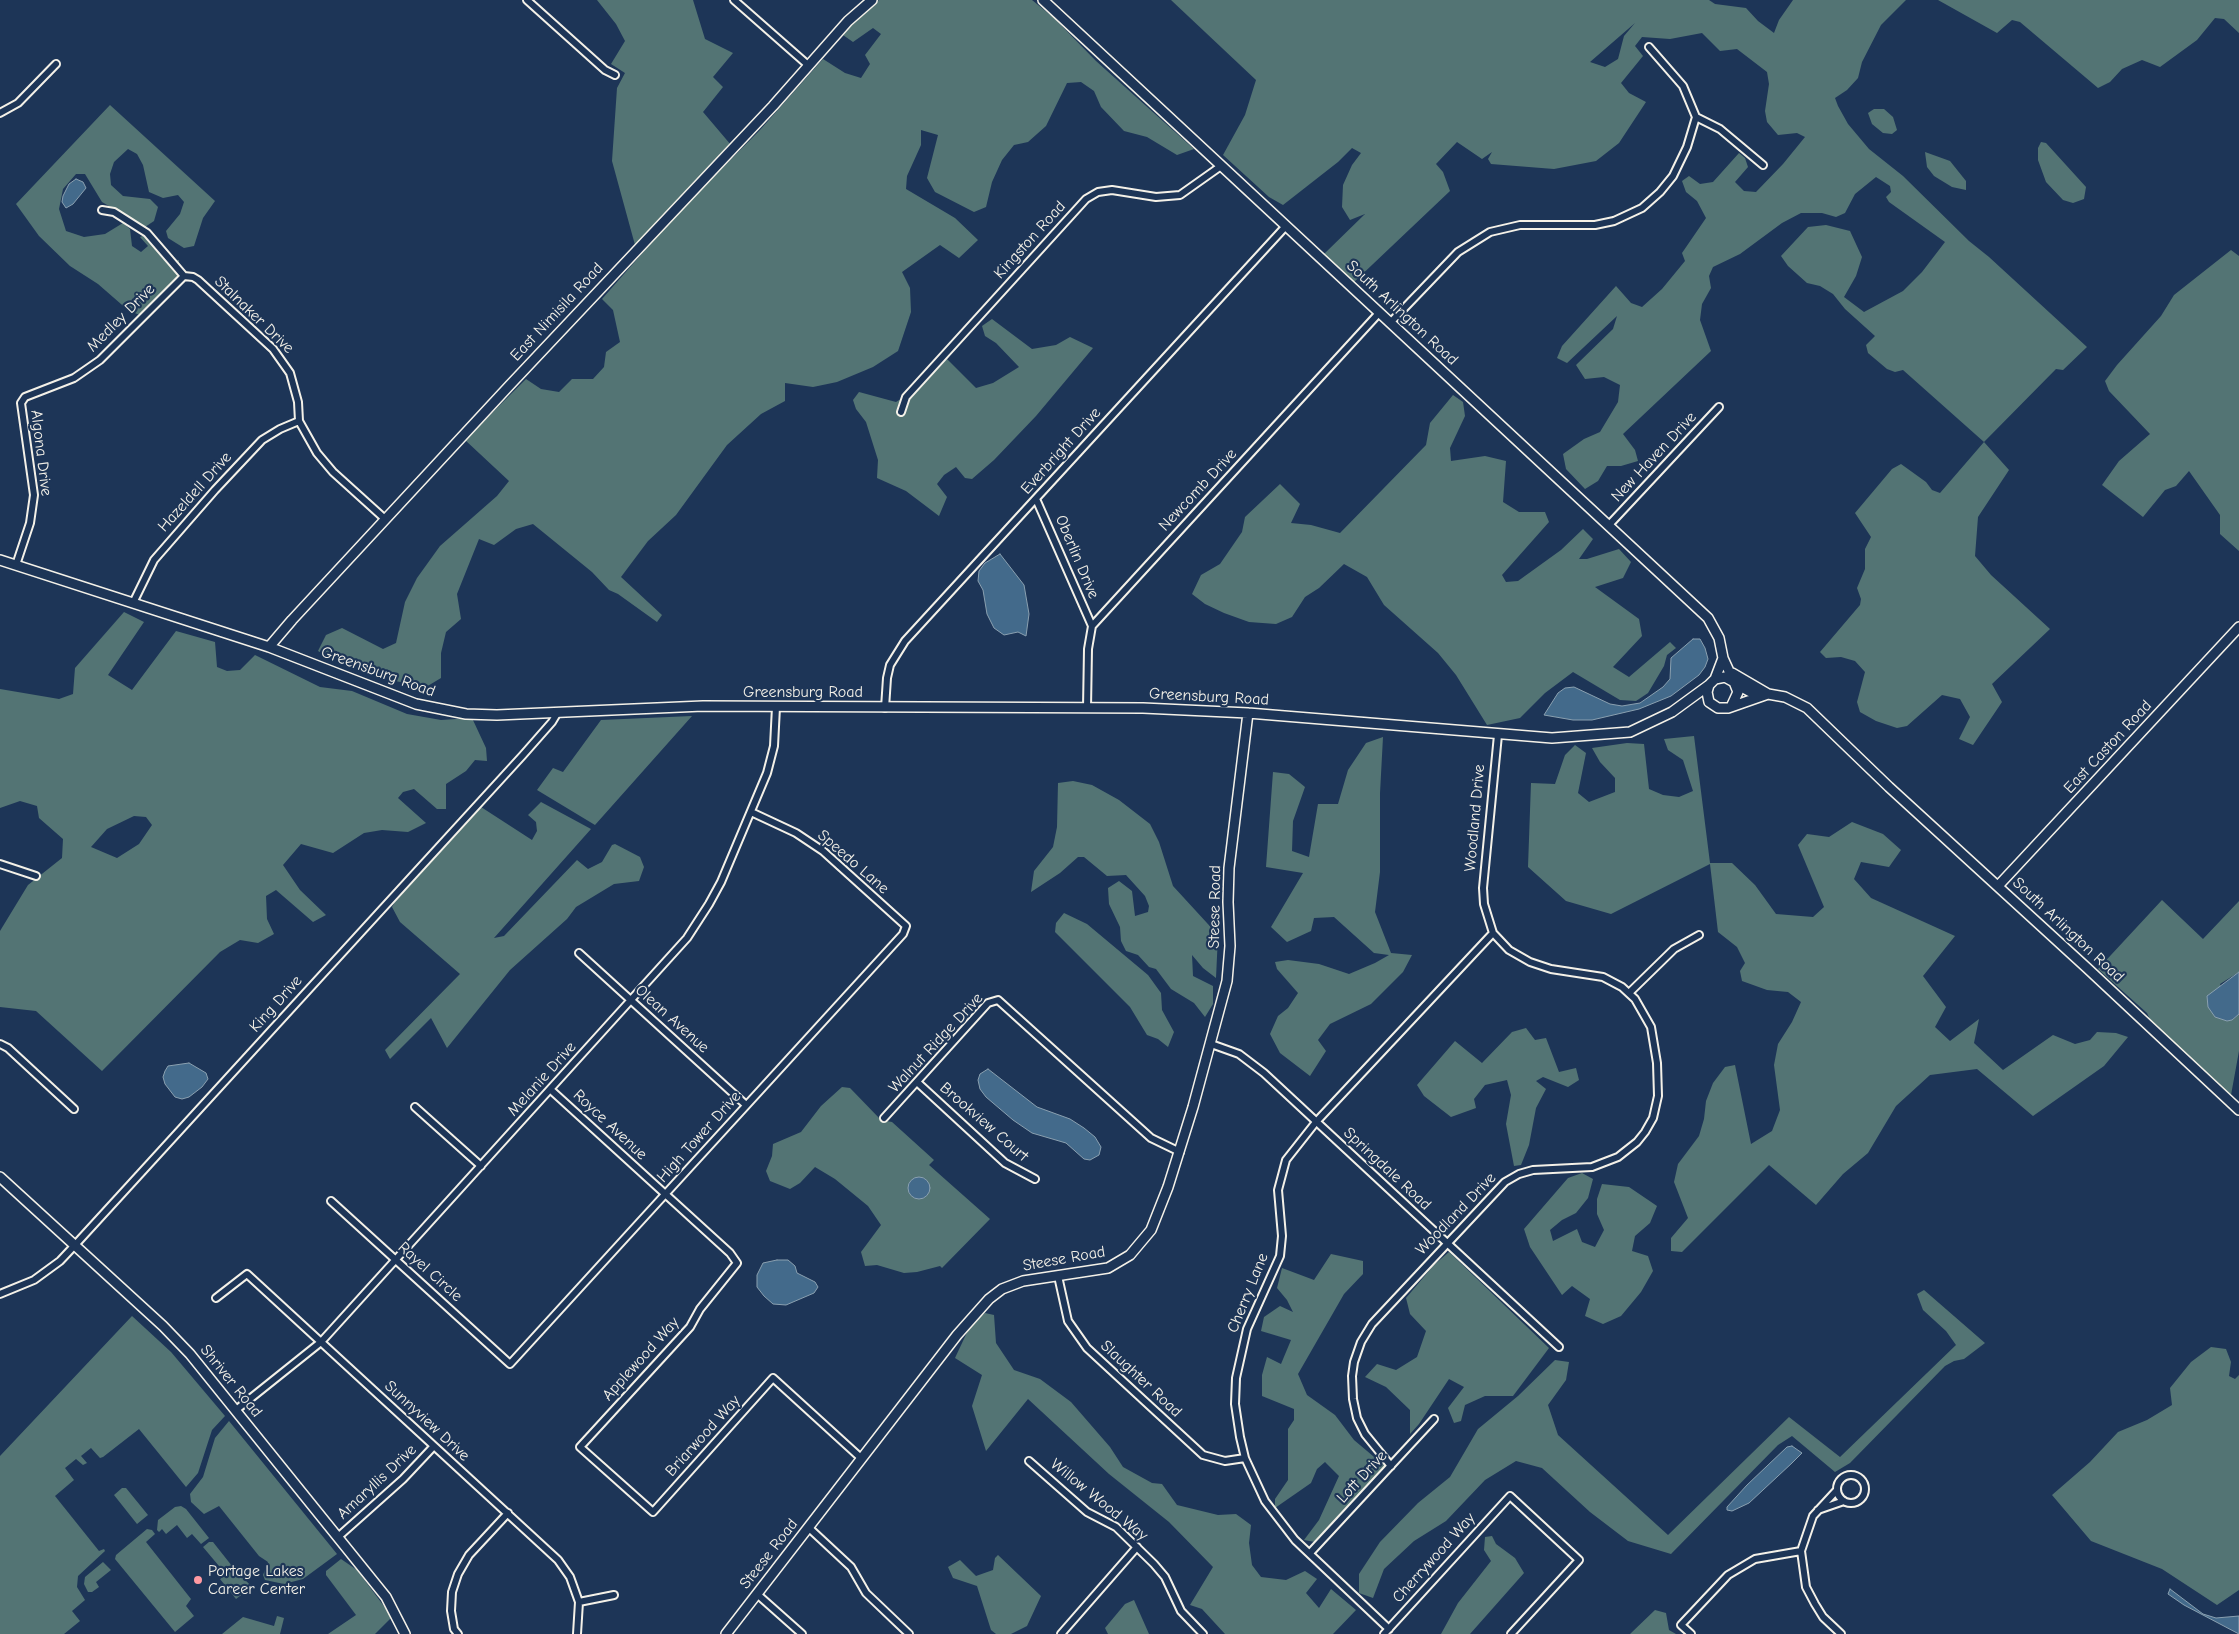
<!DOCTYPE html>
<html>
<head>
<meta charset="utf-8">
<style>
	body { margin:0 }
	canvas { display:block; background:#1d3557 }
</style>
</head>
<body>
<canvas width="2239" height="1634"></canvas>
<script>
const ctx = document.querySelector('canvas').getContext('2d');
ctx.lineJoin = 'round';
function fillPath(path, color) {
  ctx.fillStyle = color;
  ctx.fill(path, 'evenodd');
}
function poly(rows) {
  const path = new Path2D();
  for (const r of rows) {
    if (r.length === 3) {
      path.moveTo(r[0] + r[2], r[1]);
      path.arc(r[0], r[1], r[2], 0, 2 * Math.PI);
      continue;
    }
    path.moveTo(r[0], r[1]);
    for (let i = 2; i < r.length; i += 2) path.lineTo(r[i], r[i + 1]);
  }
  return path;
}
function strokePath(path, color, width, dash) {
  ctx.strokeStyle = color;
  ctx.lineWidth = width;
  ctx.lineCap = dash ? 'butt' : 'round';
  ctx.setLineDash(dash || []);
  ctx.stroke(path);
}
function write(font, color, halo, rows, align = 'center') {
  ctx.font = font + ' "Comic Neue",sans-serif';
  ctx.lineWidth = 4.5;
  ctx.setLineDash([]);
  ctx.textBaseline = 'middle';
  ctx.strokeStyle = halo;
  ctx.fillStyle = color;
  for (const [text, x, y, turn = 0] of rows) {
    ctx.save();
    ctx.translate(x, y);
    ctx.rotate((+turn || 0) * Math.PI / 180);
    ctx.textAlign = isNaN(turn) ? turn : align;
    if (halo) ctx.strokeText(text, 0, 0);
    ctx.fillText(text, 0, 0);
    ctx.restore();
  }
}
const green = poly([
	[597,0,693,0,705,39,733,53,713,77,723,87,703,112,731,145,635,245,612,161,617,88,625,73,611,64,625,41,616,24],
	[879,0,1032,0,1054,18,1096,61,1194,149,1177,155,1147,137,1124,131,1101,107,1094,91,1081,82,1067,83,1046,126,1028,142,1014,145,1002,160,992,182,986,207,974,212,935,192,927,178,938,135,921,130,921,145,907,176,906,189,955,218,978,240,959,258,940,245,902,272,910,288,911,312,898,351,873,367,837,382,813,387,785,383,785,401,761,414,727,445,676,515,648,541,621,577,662,615,657,622,618,594,609,590,592,572,533,524,516,529,494,545,479,539,457,594,461,619,446,632,441,653,441,678,426,687,390,680,370,667,327,656,318,651,326,635,342,628,383,649,396,643,405,602,417,578,440,546,497,496,509,481,465,440,526,379,541,389,559,392,572,379,593,379,604,367,606,352,620,342,613,310,602,299,676,215,760,130,823,59,845,73,861,78,870,64,865,55,881,34,873,28,853,42,843,35,861,15],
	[1171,0,1709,0,1715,4,1746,8,1758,21,1774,33,1779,20,1793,0,1906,0,1881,25,1862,62,1858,78,1847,90,1835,98,1838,106,1848,124,1869,149,1903,176,1969,241,1989,257,2087,347,2063,370,2056,369,1984,442,2009,470,1978,517,1975,556,1991,575,2050,629,1992,684,2002,702,1973,745,1959,739,1970,717,1960,699,1942,695,1907,726,1897,728,1876,721,1860,712,1857,702,1865,672,1855,661,1841,657,1826,658,1820,652,1860,605,1861,599,1857,588,1865,569,1865,549,1871,537,1855,513,1892,469,1901,464,1926,482,1932,490,1940,493,1984,442,1903,370,1895,372,1887,369,1868,353,1866,345,1875,336,1845,309,1833,294,1820,286,1807,283,1788,266,1781,256,1808,227,1826,225,1850,231,1862,257,1856,276,1844,297,1864,312,1903,291,1922,272,1945,242,1889,202,1886,197,1891,192,1890,186,1876,177,1855,194,1845,213,1836,217,1822,213,1801,213,1782,223,1740,254,1713,267,1709,276,1711,288,1702,304,1700,320,1711,351,1623,434,1635,450,1638,461,1621,466,1607,466,1598,481,1585,489,1566,469,1563,454,1584,439,1600,432,1618,402,1620,385,1604,377,1585,379,1576,365,1613,329,1617,316,1567,363,1557,358,1562,346,1616,286,1631,303,1642,307,1662,289,1685,261,1682,253,1706,218,1697,201,1686,192,1682,181,1689,176,1700,184,1713,182,1739,153,1745,158,1748,167,1735,182,1744,191,1756,192,1783,164,1805,137,1797,133,1778,135,1767,122,1765,111,1769,84,1767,72,1737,49,1720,51,1702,33,1670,39,1642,37,1635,46,1643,56,1621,83,1629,93,1646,102,1619,143,1596,161,1554,169,1491,164,1488,159,1492,152,1482,159,1457,142,1436,164,1443,172,1450,191,1353,283,1324,254,1365,214,1350,220,1342,207,1343,185,1352,165,1361,153,1352,148,1338,162,1283,205,1269,197,1223,155,1245,115,1256,80],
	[1635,23,1624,36,1618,59,1605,67,1590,62],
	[1938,0,2239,0,2239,33,2224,19,2215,18,2197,40,2160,67,2142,60,2122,69,2110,82,2098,88,2020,22,2012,20,1997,33],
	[110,105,215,201,203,218,194,246,184,248,168,238,166,231,180,214,184,202,178,195,163,198,149,192,143,165,137,154,128,149,114,162,110,174,111,185,123,196,150,199,158,207,154,221,145,227,102,202,85,174,76,174,63,189,59,209,66,231,84,237,105,234,123,223,130,229,132,246,141,252,148,246,140,237,145,235,163,259,169,262,179,260,178,277,140,315,129,311,98,284,70,266,39,236,16,204],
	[1874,109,1884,109,1893,117,1897,130,1892,134,1883,133,1872,124,1868,113],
	[2041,142,2046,143,2086,187,2084,199,2073,203,2063,200,2046,182,2038,160,2038,148],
	[1925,152,1950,161,1966,181,1966,190,1952,187,1934,176,1927,167],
	[2231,250,2239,256,2239,551,2220,534,2220,515,2189,471,2176,486,2165,490,2143,517,2102,485,2119,461,2150,434,2109,391,2105,381,2117,365,2161,316,2174,295],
	[992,319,1032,349,1056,345,1070,337,1093,348,1036,416,994,460,972,479,965,478,956,467,944,475,937,484,947,497,939,516,906,491,877,478,878,460,866,422,856,409,853,400,859,392,896,402,920,387,947,359,976,388,993,383,1019,367,996,343,985,336,982,326],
	[1453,395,1463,402,1465,416,1450,448,1451,461,1485,456,1506,461,1503,502,1519,512,1545,512,1549,522,1502,575,1506,582,1518,581,1561,550,1583,529,1593,539,1579,559,1587,559,1619,549,1631,562,1623,578,1595,587,1639,619,1642,636,1613,667,1629,677,1670,642,1676,648,1667,655,1664,666,1648,693,1636,701,1620,700,1573,672,1545,693,1520,718,1487,725,1456,675,1438,653,1384,605,1367,577,1344,564,1319,588,1305,597,1292,617,1276,624,1249,622,1224,613,1205,604,1192,594,1201,575,1220,564,1242,532,1245,517,1280,484,1300,504,1291,523,1311,525,1340,533,1426,445,1430,423],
	[124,612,144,622,108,675,132,690,176,631,215,642,217,667,227,671,240,670,255,655,320,687,352,691,407,714,441,720,472,718,486,748,487,761,475,760,466,771,446,784,446,809,437,809,414,789,403,792,398,798,426,823,408,832,382,830,364,833,333,853,301,844,283,865,300,890,326,915,313,922,276,890,266,896,267,919,274,934,258,943,240,940,220,952,102,1071,36,1011,0,1007,0,931,28,885,62,858,63,839,39,818,37,806,20,801,0,808,0,689,59,699,73,694,75,668],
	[134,816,146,817,152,825,139,844,117,858,91,847,107,829],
	[692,716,595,825,537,790,553,768,563,772,601,720],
	[1694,736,1710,863,1732,863,1755,885,1776,914,1813,917,1824,907,1798,845,1807,834,1829,837,1852,822,1883,834,1901,850,1889,867,1861,862,1854,879,1871,898,1955,936,1923,976,1946,1007,1935,1027,1950,1041,1979,1019,1974,1043,2003,1070,2053,1035,2075,1044,2090,1040,2097,1032,2116,1033,2128,1037,2104,1066,2033,1116,1977,1069,1930,1075,1896,1106,1868,1153,1843,1174,1816,1205,1769,1165,1682,1252,1671,1251,1671,1238,1688,1218,1674,1182,1678,1164,1699,1136,1704,1119,1706,1101,1713,1083,1725,1067,1735,1065,1751,1144,1772,1131,1780,1110,1774,1065,1778,1044,1792,1022,1801,1002,1788,992,1767,990,1742,981,1740,971,1745,963,1737,947,1718,932,1710,864,1611,914,1566,901,1528,867,1531,783,1555,784,1565,755,1575,745,1586,753,1578,793,1589,802,1615,792,1615,778,1600,762,1592,748,1627,743,1644,744,1649,789,1663,795,1679,797,1693,791,1683,760,1668,750,1664,739],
	[1383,737,1380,793,1380,872,1375,912,1391,953,1412,955,1403,972,1371,1004,1330,1024,1318,1040,1326,1051,1310,1076,1280,1053,1270,1034,1278,1016,1288,1008,1298,993,1277,969,1275,962,1288,960,1319,964,1349,974,1375,963,1389,955,1374,953,1334,917,1314,918,1311,931,1287,942,1271,927,1303,873,1266,867,1273,772,1289,774,1305,787,1293,821,1292,851,1309,857,1318,804,1338,804,1348,770,1366,743],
	[1073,781,1092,785,1119,800,1150,824,1159,842,1173,886,1218,935,1216,978,1203,968,1192,955,1193,976,1213,986,1213,1004,1205,1017,1194,1003,1171,989,1156,969,1149,967,1138,955,1126,951,1121,941,1120,927,1109,904,1108,888,1119,881,1132,891,1135,916,1148,912,1149,906,1145,896,1126,875,1107,876,1084,857,1078,857,1060,873,1031,892,1034,871,1053,847,1057,827,1058,783],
	[541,802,591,829,494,938,504,936,577,860,588,869,602,862,612,845,615,844,640,857,644,867,639,881,614,884,576,907,567,919,510,970,447,1048,431,1018,390,1059,385,1050,460,974,400,922,392,907,395,902,481,807,532,840,537,831,536,822,528,815],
	[2162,900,2203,939,2239,901,2239,972,2220,984,2232,1020,2239,1014,2239,1051,2231,1095,2154,1028,2147,1013,2098,969],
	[1064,913,1087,924,1148,975,1161,993,1162,1010,1174,1032,1168,1047,1158,1039,1147,1035,1130,1007,1055,932,1056,923],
	[1526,1028,1535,1040,1546,1038,1559,1072,1576,1068,1579,1080,1568,1087,1543,1077,1536,1081,1546,1089,1536,1108,1529,1145,1521,1165,1514,1166,1506,1124,1511,1095,1507,1080,1485,1085,1474,1099,1476,1108,1451,1117,1424,1096,1417,1085,1455,1041,1482,1063,1512,1032],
	[842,1087,850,1088,881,1120,892,1122,934,1160,929,1165,990,1219,942,1268,940,1266,917,1272,904,1273,877,1265,865,1266,861,1252,881,1225,868,1206,835,1179,815,1167,800,1183,790,1189,770,1181,766,1171,772,1156,773,1144,801,1132,821,1106],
	[1582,1173,1593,1179,1588,1198,1576,1213,1562,1220,1550,1230,1553,1241,1577,1229,1582,1242,1595,1247,1604,1230,1597,1214,1597,1199,1602,1184,1629,1187,1657,1206,1650,1223,1635,1236,1632,1251,1648,1256,1653,1271,1641,1292,1621,1316,1603,1324,1585,1316,1590,1299,1572,1286,1562,1295,1530,1247,1524,1229,1568,1178],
	[1449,1252,1549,1348,1513,1396,1485,1396,1465,1405,1461,1421,1454,1423,1448,1408,1464,1387,1449,1379,1419,1424,1410,1434,1410,1410,1386,1387,1365,1377,1377,1364,1396,1370,1417,1357,1426,1331,1410,1314,1406,1298,1434,1265],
	[1331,1254,1363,1261,1363,1274,1344,1294,1298,1374,1307,1395,1335,1415,1354,1440,1386,1467,1315,1542,1304,1540,1319,1520,1339,1476,1325,1462,1317,1469,1311,1483,1275,1508,1275,1499,1288,1480,1288,1429,1294,1420,1294,1409,1262,1396,1262,1375,1267,1357,1281,1364,1291,1340,1261,1331,1264,1317,1280,1306,1293,1312,1287,1300,1277,1288,1282,1268,1314,1280],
	[1924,1290,1985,1343,1964,1359,1954,1361,1945,1366,1850,1463,1835,1472,1792,1436,1778,1445,1671,1554,1628,1541,1590,1512,1542,1468,1516,1461,1485,1480,1446,1521,1414,1541,1384,1569,1373,1598,1359,1593,1359,1574,1380,1542,1418,1503,1450,1477,1478,1429,1518,1396,1555,1360,1569,1362,1566,1380,1548,1405,1558,1435,1668,1535,1789,1417,1840,1457,1956,1345,1946,1331,1923,1310,1917,1294],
	[985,1313,994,1315,996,1343,1014,1370,1040,1379,1071,1402,1110,1447,1123,1467,1152,1483,1162,1484,1177,1505,1218,1515,1236,1514,1251,1525,1249,1543,1252,1565,1261,1577,1286,1580,1305,1571,1317,1579,1306,1593,1319,1608,1331,1589,1356,1610,1333,1634,1225,1634,1202,1609,1190,1605,1213,1567,1169,1522,1109,1474,1028,1399,986,1451,972,1406,982,1375,955,1358,970,1326],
	[132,1316,171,1352,225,1416,212,1430,198,1473,186,1487,139,1429,103,1457,100,1458,91,1448,81,1456,87,1463,83,1465,76,1459,65,1468,74,1480,55,1496,99,1551,104,1549,105,1551,78,1576,77,1587,85,1600,72,1611,80,1621,64,1634,0,1634,0,1456],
	[2211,1347,2226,1349,2231,1362,2229,1376,2235,1379,2239,1375,2239,1590,2217,1605,2162,1569,2091,1541,2052,1495,2090,1462,2118,1432,2147,1420,2172,1405,2170,1388,2191,1362],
	[229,1421,337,1554,303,1579,284,1584,265,1580,263,1575,268,1562,259,1556,219,1506,204,1514,191,1502,190,1494,203,1477,215,1438],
	[122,1488,126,1488,148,1515,137,1524,114,1495],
	[181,1506,186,1509,209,1538,201,1544,192,1534,187,1538,177,1525,166,1534,162,1529,159,1532,157,1530,158,1520,175,1507],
	[147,1529,152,1530,155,1534,146,1542,191,1599,186,1606,194,1616,175,1632,115,1559,116,1555],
	[1492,1536,1496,1544,1515,1558,1524,1573,1470,1634,1441,1634,1458,1603,1491,1561,1484,1550,1485,1537],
	[209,1542,213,1542,232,1566,224,1572,203,1547],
	[998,1555,1041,1596,1027,1626,1011,1634,996,1634,991,1630,977,1586,953,1578,948,1567,960,1560,976,1576,993,1570,995,1558],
	[341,1559,357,1570,392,1617,375,1634,328,1634,356,1615,326,1575,326,1571],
	[103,1562,111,1570,96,1582,99,1587,92,1592,88,1592,84,1584,85,1577],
	[232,1570,236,1570,250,1585,249,1589,236,1599,220,1579],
	[1134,1600,1149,1634,1108,1634,1105,1628,1125,1604],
	[1655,1610,1666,1613,1669,1630,1676,1634,1630,1634],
	[277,1616,284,1618,280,1634,222,1634,243,1617,274,1626]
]);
const water = poly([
	[76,179,83,182,86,188,73,204,66,208,62,202,63,196,69,184,76,179],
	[1000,554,1024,585,1029,614,1026,636,1018,632,1004,635,994,628,987,614,983,590,978,581,979,571,985,563,1000,554],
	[1693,639,1700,639,1705,648,1708,659,1705,667,1699,675,1671,696,1639,709,1592,720,1573,720,1544,715,1558,693,1565,688,1574,687,1610,704,1622,706,1640,703,1663,687,1670,679,1671,658,1693,639],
	[2239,972,2239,1014,2232,1020,2227,1021,2215,1017,2208,1007,2207,996,2239,972],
	[189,1063,206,1073,208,1079,202,1087,189,1097,182,1099,175,1097,165,1084,163,1077,165,1071,168,1066,189,1063],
	[988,1069,1037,1107,1070,1119,1084,1128,1095,1137,1101,1147,1099,1155,1090,1160,1084,1159,1066,1143,1032,1133,1013,1120,986,1097,980,1089,978,1080,980,1074,988,1069],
	[919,1188,11],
	[777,1260,788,1260,795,1266,797,1273,815,1282,818,1287,814,1293,786,1305,773,1304,764,1296,757,1287,757,1275,763,1263,777,1260],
	[1792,1446,1802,1453,1792,1463,1749,1503,1732,1511,1727,1510,1727,1507,1747,1485,1787,1447,1792,1446],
	[2170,1589,2203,1614,2216,1618,2239,1616,2239,1634,2184,1605,2168,1594,2170,1589]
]);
const street = poly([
	[527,0,605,70,615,75],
	[734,0,808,65],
	[1649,47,1683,86,1696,117],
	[0,113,18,103,56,64],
	[1696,117,1720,129,1763,165],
	[102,210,114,212,147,233,184,276,193,277,198,280,273,349,290,373,298,402,299,421,317,453,333,472,385,519],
	[1390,323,1458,252,1490,232,1520,225,1595,225,1614,221,1642,208,1660,192,1673,176,1687,147,1696,117],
	[901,412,906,397,1086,199,1098,192,1112,190,1156,197,1180,195,1221,166],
	[1036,499,1092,626],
	[1608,526,1719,407],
	[16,565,30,523,34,495,21,403,25,397,74,378,100,360,184,276],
	[133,603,154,560,215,490,262,440,280,429,299,421],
	[885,708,887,678,890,665,905,641,1286,226],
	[1087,708,1088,649,1092,626,1379,313],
	[0,864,36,876],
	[579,953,746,1105],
	[1629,993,1674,949,1699,935],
	[0,1044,8,1048,74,1109],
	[1211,1044,1239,1054,1264,1073,1559,1347],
	[917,1082,1005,1163,1035,1179],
	[551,1090,730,1253,737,1263,700,1309,690,1327,580,1447,653,1512,773,1378,862,1459],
	[415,1107,481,1166],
	[884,1118,988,1003,998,1000,1151,1138,1180,1152],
	[331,1201,510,1364,903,934,906,926,823,851,796,833,751,812],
	[1058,1276,1068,1321,1087,1348,1203,1455,1225,1461,1245,1458],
	[0,1294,34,1280,60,1261,75,1245,523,755,552,722,558,712],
	[216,1298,247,1274,558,1560,570,1577,579,1602,577,1634],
	[236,1410,321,1342,687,938,709,904,721,882,767,773,774,746,776,707],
	[1029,1461,1087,1512,1116,1527,1154,1564,1165,1577,1181,1611,1203,1634],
	[1391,1466,1365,1434,1357,1418,1353,1399,1352,1376,1354,1362,1361,1342,1372,1324,1505,1182,1519,1174,1533,1170,1592,1167,1618,1157,1637,1142,1645,1132,1653,1118,1658,1096,1657,1063,1651,1027,1635,999,1622,987,1603,977,1551,969,1530,962,1509,950,1493,933,1484,904,1483,888,1498,735],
	[1851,1489,14],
	[1837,1490,1813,1516,1801,1551,1806,1587,1815,1604,1823,1617,1841,1634],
	[1818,1510,1844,1501],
	[808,1527,851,1567,866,1593,909,1634],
	[338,1537,403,1479,434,1446],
	[1310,1553,1434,1419],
	[757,1594,802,1634],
	[579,1602,614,1595],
	[1389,1629,1295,1540,1265,1501,1245,1458,1240,1437,1235,1404,1236,1378,1247,1329,1280,1256,1282,1236,1278,1190,1286,1160,1316,1122,1493,933],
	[458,1634,454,1629,451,1611,452,1592,458,1574,469,1555,508,1513],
	[1061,1634,1137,1547],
	[1384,1634,1510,1496,1579,1560,1511,1634],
	[1691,1634,1681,1625,1728,1575,1755,1559,1801,1551]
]);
const secondary = poly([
	[1043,0,1708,618,1719,638,1723,658,1734,682],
	[0,560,269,647,416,704,466,714,497,715,703,706,1143,708,1248,713,1552,738,1630,732,1672,712,1709,685],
	[269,647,292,620,509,386,773,106,848,21,872,0],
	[1732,673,1768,694],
	[1715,679,1723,658],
	[1736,684,1758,696],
	[1732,705,1738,692,1734,682,1725,677,1715,679,1709,685,1707,692,1709,702,1718,708,1728,708,1768,694,1785,697,1807,708,1889,787,2087,968,2239,1110],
	[1998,886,2239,627],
	[0,1177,163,1326,190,1354,386,1597,405,1634],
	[726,1634,957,1335,989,1299,1002,1289,1023,1281,1108,1268,1130,1255,1151,1230,1168,1187,1193,1107,1227,981,1230,946,1228,902,1229,868,1248,713]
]);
const markers = [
	[198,1580,5,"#ff9aa2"]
];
const streetNames = [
	["Kingston Road",1030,240,-48],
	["East Nimisila Road",557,312,-47],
	["South Arlington Road",1402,313,43],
	["Stalnaker Drive",254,315,44],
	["Medley Drive",121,318,-45],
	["Everbright Drive",1061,451,-48],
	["Algona Drive",41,453,83],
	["New Haven Drive",1654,457,-47],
	["Newcomb Drive",1198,490,-47],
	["Hazeldell Drive",195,492,-48],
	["Oberlin Drive",1077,557,67],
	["Greensburg Road",378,672,20],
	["Greensburg Road",803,692],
	["Greensburg Road",1209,697,3],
	["East Caston Road",2108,747,-47],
	["Woodland Drive",1475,818,-85],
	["Speedo Lane",853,862,41],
	["Steese Road",1215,907,-89],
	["South Arlington Road",2068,930,43],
	["King Drive",276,1004,-48],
	["Olean Avenue",672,1019,42],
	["Walnut Ridge Drive",936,1043,-47],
	["Melanie Drive",542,1079,-48],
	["Brookview Court",984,1122,41],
	["Royce Avenue",610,1125,43],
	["High Tower Drive",699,1137,-48],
	["Springdale Road",1387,1169,43],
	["Woodland Drive",1456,1214,-46],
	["Steese Road",1064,1259,-10],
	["Rayel Circle",430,1272,42],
	["Cherry Lane",1248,1293,-68],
	["Applewood Way",641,1359,-48],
	["Slaughter Road",1141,1379,43],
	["Shriver Road",231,1381,51],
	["Sunnyview Drive",427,1421,43],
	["Briarwood Way",703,1436,-48],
	["Lott Drive",1362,1477,-47],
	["Amaryllis Drive",377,1482,-43],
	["Willow Wood Way",1099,1500,39],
	["Steese Road",769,1554,-52],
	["Cherrywood Way",1434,1558,-48]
];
const poiNames = [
	["Portage Lakes",208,1571],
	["Career Center",208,1589]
];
fillPath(green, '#537474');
fillPath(water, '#436a8b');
strokePath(water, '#8aa0b0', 1);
strokePath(street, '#f4f1e8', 10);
strokePath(secondary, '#f4f1e8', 12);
strokePath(street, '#1d3557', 6);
strokePath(secondary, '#1d3557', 9);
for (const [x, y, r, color] of markers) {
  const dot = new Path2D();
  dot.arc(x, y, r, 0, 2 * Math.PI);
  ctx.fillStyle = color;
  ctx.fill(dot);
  strokePath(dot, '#1d3557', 2);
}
write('16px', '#f4f1e8', '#1d3557', streetNames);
write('16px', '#f4f1e8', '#1d3557', poiNames, 'left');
</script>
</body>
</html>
